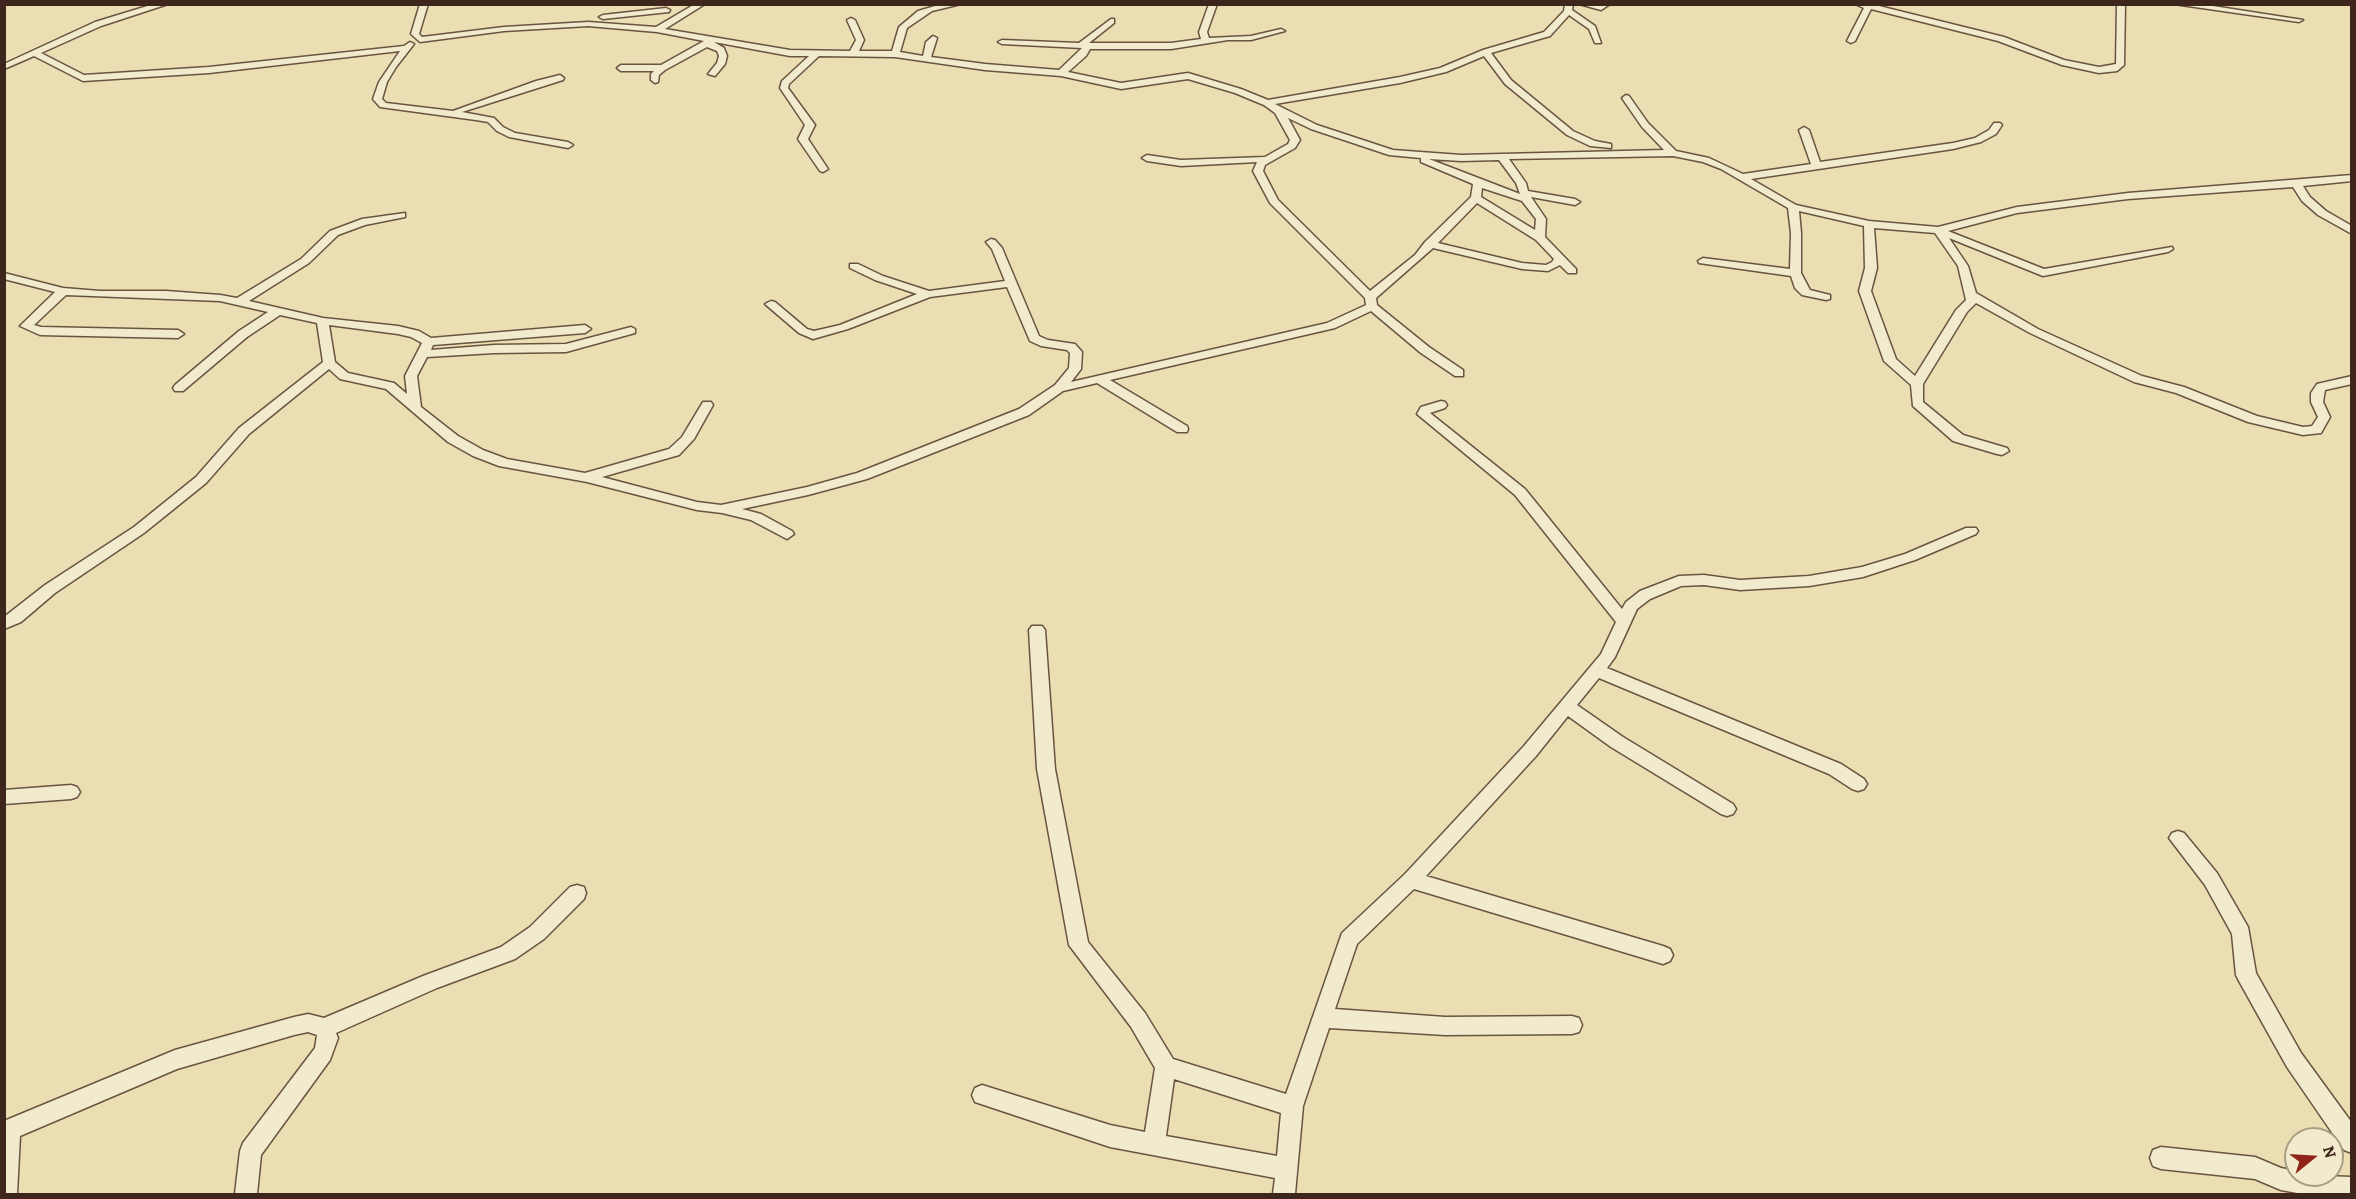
<!DOCTYPE html>
<html>
<head>
<meta charset="utf-8">
<style>
  body { margin:0 }
  #map { position:relative; width:2356px; height:1199px; overflow:hidden; background:#eadeb2; font-family:Alegreya,serif }
  canvas { display:block }
  .frame { position:absolute; inset:0; border:6px solid #3e261c; pointer-events:none }
  .north { position:absolute; left:2284px; top:1127px; width:60px; height:60px; box-sizing:border-box; background:#f1eacd; border:2px solid #a99c86; border-radius:50%; rotate:72deg; font-size:16px; font-weight:700; line-height:24px; text-align:center; color:#3e261c }
  .north::after { content:''; display:block; margin:auto; width:21px; height:27px; background:#8f2418; clip-path:polygon(50% 0,100% 100%,50% 72%,0 100%) }
</style>
</head>
<body>
<div id="map">
<canvas width="2356" height="1199"></canvas>
<div class="frame"></div>
<div class="north">N</div>
</div>
<script>
const g = document.querySelector('canvas').getContext('2d');
g.lineJoin = 'round';
function toPath(rows) {
  const path = new Path2D();
  for (const r of rows) {
    path.moveTo(r[0], r[1]);
    for (let i = 2; i < r.length; i += 2) path.lineTo(r[i], r[i + 1]);
  }
  return path;
}
function trace(path, color, width, dash) {
  g.strokeStyle = color;
  g.lineWidth = width;
  g.lineCap = dash ? 'butt' : 'round';
  g.setLineDash(dash || []);
  g.stroke(path);
}
function fill(path, color) {
  g.fillStyle = color;
  g.fill(path, 'evenodd');
}
const street = toPath([
  [154,4,168,4,101,26,41,53,84,75,209,67,404,46,410,42,414,44,396,67,387,82,382,99,386,103,453,111,536,81,560,75,564,78,563,80,462,112,494,118,503,127,515,133,568,142,573,145,568,148,509,137,497,131,488,122,476,120,380,107,373,99,379,82,400,51,209,73,83,81,34,56,4,69,4,64,95,22,154,4],
  [420,4,428,4,419,34,422,37,504,27,588,22,656,27,695,4,705,4,665,29,790,50,850,51,856,40,847,20,851,18,855,20,864,40,859,51,892,51,899,27,918,11,942,4,961,4,932,11,907,28,900,52,923,56,926,42,933,36,937,38,931,57,985,64,1059,70,1082,48,1002,44,998,42,1002,40,1079,43,1111,19,1114,19,1114,23,1089,43,1171,43,1201,39,1199,32,1209,4,1217,4,1207,32,1209,38,1251,36,1281,29,1285,31,1251,40,1228,40,1171,49,1090,49,1086,56,1068,72,1121,83,1188,73,1241,89,1268,100,1400,77,1440,68,1483,50,1544,32,1564,11,1565,4,1573,4,1572,10,1595,26,1601,43,1595,43,1589,29,1569,15,1550,36,1491,53,1511,80,1573,131,1595,141,1611,144,1611,148,1590,146,1567,135,1505,84,1484,56,1446,72,1400,83,1275,104,1317,125,1393,150,1461,155,1664,150,1642,127,1622,98,1626,95,1629,96,1648,123,1676,151,1709,158,1743,174,1811,164,1799,130,1804,127,1809,130,1820,162,1953,143,1975,138,1989,130,1994,123,2000,123,2002,125,1996,134,1981,142,1953,149,1751,179,1796,205,1869,221,1938,227,2017,207,2128,193,2352,175,2352,181,2303,186,2310,197,2326,211,2352,226,2352,234,2318,215,2302,201,2293,187,2128,199,2017,213,1948,231,2044,269,2172,247,2173,249,2168,252,2043,276,1949,238,1968,266,1976,293,2038,329,2142,376,2184,387,2257,416,2303,427,2312,426,2318,417,2311,402,2311,393,2317,384,2352,376,2352,384,2325,390,2323,402,2330,417,2321,433,2303,435,2248,422,2176,393,2134,382,2030,333,1976,303,1967,312,1923,384,1923,402,1963,435,2007,448,2009,451,2002,455,1997,454,1953,441,1913,406,1911,385,1884,361,1859,291,1865,268,1864,226,1799,211,1801,233,1801,273,1810,290,1830,295,1830,299,1826,300,1802,295,1795,288,1791,276,1699,263,1698,261,1703,258,1790,269,1791,233,1788,208,1721,169,1703,162,1673,156,1509,159,1526,183,1528,191,1575,199,1580,202,1575,205,1531,197,1546,219,1545,237,1576,269,1576,273,1568,273,1560,265,1548,271,1522,269,1433,248,1376,298,1377,305,1429,347,1463,370,1463,376,1455,376,1421,353,1371,311,1335,328,1110,380,1187,426,1188,429,1187,432,1177,432,1097,383,1063,391,1029,415,867,479,808,495,742,509,761,514,792,531,794,534,787,539,751,520,722,513,697,510,587,482,499,466,473,456,448,442,386,389,340,379,329,369,249,434,206,483,144,533,55,593,21,622,4,629,4,617,45,585,134,527,196,477,239,428,323,362,317,323,280,315,247,337,183,391,175,391,173,388,175,385,239,331,268,312,220,301,66,295,34,325,41,327,178,330,184,334,178,338,40,335,20,326,55,292,4,279,4,273,63,288,100,291,166,291,220,295,237,298,301,259,330,231,362,219,405,213,405,217,365,225,338,235,309,263,249,301,323,318,398,326,419,331,431,338,585,325,591,329,585,333,433,345,431,350,494,345,566,344,631,327,635,329,635,333,566,352,494,353,427,357,417,376,421,407,458,436,483,450,507,459,585,473,669,449,682,437,703,402,711,402,713,405,694,439,679,455,602,477,697,502,721,505,807,487,857,473,1019,409,1055,385,1069,368,1070,353,1067,350,1041,346,1030,341,1007,287,930,297,848,329,813,339,799,333,765,304,771,301,775,302,807,329,814,331,840,325,917,294,875,280,850,268,850,264,858,264,883,276,929,291,1005,281,992,249,986,242,991,239,995,240,1002,248,1039,336,1048,340,1075,344,1082,352,1081,369,1071,382,1327,323,1366,305,1365,298,1270,203,1253,171,1257,162,1181,166,1147,161,1142,158,1147,155,1181,160,1265,157,1288,144,1290,140,1275,113,1264,105,1235,93,1188,79,1121,89,1061,76,985,70,895,57,819,56,789,84,788,88,815,125,808,139,828,169,823,172,820,171,798,139,805,125,780,88,782,81,809,56,790,56,714,42,724,48,727,56,725,64,715,76,708,74,717,63,719,56,717,51,707,47,665,70,659,75,658,82,655,83,651,80,651,74,654,71,621,71,617,68,621,65,661,65,704,41,657,32,588,26,504,31,420,42,411,34,420,4],
  [1288,118,1311,129,1389,155,1421,158,1421,162,1473,184,1471,197,1425,242,1415,255,1370,291,1278,200,1263,171,1265,165,1295,148,1300,140,1288,118],
  [1429,159,1461,161,1499,160,1516,183,1520,194,1429,159],
  [1482,188,1522,201,1536,219,1535,230,1481,197,1482,188],
  [1477,203,1536,240,1554,259,1552,262,1546,265,1522,263,1438,243,1477,203],
  [1874,228,1935,233,1958,266,1966,300,1956,310,1915,376,1896,359,1871,291,1877,268,1874,228],
  [329,325,398,334,411,337,422,343,405,376,407,394,394,383,348,373,335,362,329,325],
  [1579,4,1600,5,1610,4,1601,10,1579,4],
  [1855,4,1871,4,2004,37,2064,60,2099,67,2116,64,2117,4,2125,4,2124,65,2117,71,2099,73,2062,65,1998,41,1871,9,1855,41,1851,43,1847,41,1864,8,1855,4],
  [2174,4,2200,4,2303,20,2299,22,2174,4],
  [666,8,670,10,669,12,603,19,599,17,603,15,666,8],
  [1441,401,1445,402,1447,405,1445,408,1430,413,1525,489,1622,609,1626,602,1640,591,1679,576,1704,575,1740,580,1809,576,1862,567,1905,554,1966,528,1976,528,1978,531,1976,534,1915,560,1863,577,1809,586,1740,590,1704,585,1681,586,1650,599,1637,609,1615,657,1607,668,1841,764,1864,779,1867,784,1864,789,1858,791,1852,789,1829,774,1599,678,1577,705,1623,737,1733,804,1736,809,1733,814,1727,816,1721,814,1611,747,1568,716,1536,756,1426,876,1663,946,1670,949,1673,955,1670,961,1663,964,1414,889,1357,944,1335,1009,1445,1017,1572,1016,1579,1018,1582,1025,1579,1032,1572,1034,1445,1035,1329,1028,1303,1106,1295,1194,1273,1194,1275,1178,1110,1147,975,1102,972,1095,975,1088,982,1085,1110,1125,1145,1132,1155,1068,1131,1027,1069,945,1037,769,1029,630,1032,626,1042,626,1045,630,1055,769,1088,942,1145,1013,1173,1059,1286,1094,1342,933,1405,874,1524,746,1601,654,1616,622,1515,495,1417,414,1421,407,1441,401],
  [1174,1079,1281,1113,1277,1156,1166,1136,1174,1079],
  [71,785,77,787,80,792,77,797,71,799,4,804,4,790,71,785],
  [2178,831,2184,833,2217,873,2248,927,2256,973,2301,1053,2352,1123,2352,1153,2344,1150,2287,1067,2239,981,2236,975,2232,934,2205,885,2169,838,2172,833,2178,831],
  [577,885,584,887,586,893,584,899,544,939,515,959,437,988,336,1033,338,1038,330,1060,261,1155,257,1194,235,1194,240,1151,243,1143,315,1048,317,1035,308,1032,294,1035,177,1069,20,1136,17,1194,4,1194,4,1121,175,1050,294,1017,308,1014,324,1018,423,976,501,947,530,927,570,887,577,885],
  [2161,1147,2255,1157,2281,1168,2296,1171,2296,1175,2352,1177,2352,1194,2303,1194,2281,1190,2255,1179,2161,1169,2153,1166,2150,1158,2153,1150,2161,1147]
]);
trace(street, '#695442', 3);
fill(street, '#f1eacd');
</script>
</body>
</html>
